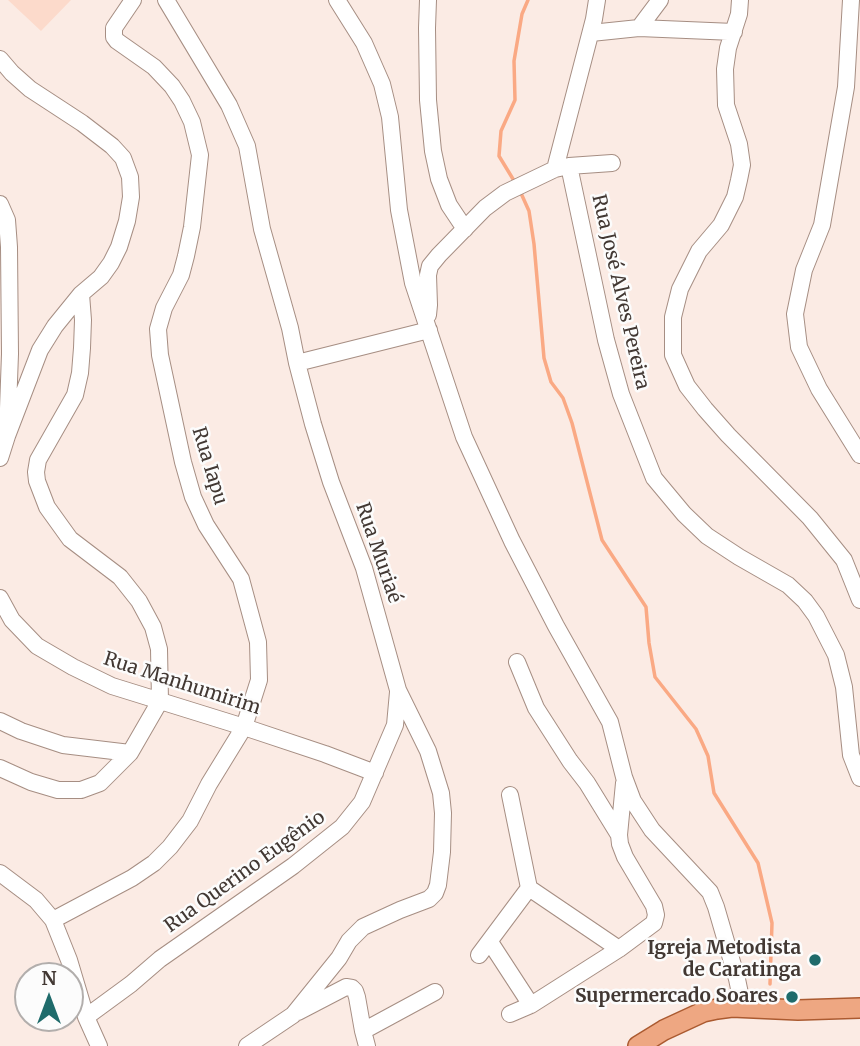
<!DOCTYPE html>
<html>
<head>
<meta charset="utf-8">
<style>
  body { margin:0 }
  #map { position:relative; width:860px; height:1046px; overflow:hidden; background:#fbebe4; font-family:Merriweather,serif }
  canvas { display:block }
  .north { position:absolute; left:14px; top:962px; width:70px; height:70px; box-sizing:border-box; background:#fcfcfc; border:2px solid #b2aeac; border-radius:50%; rotate:0deg; font-size:19px; font-weight:700; line-height:28px; text-align:center; color:#423833 }
  .north::after { content:''; display:block; margin:auto; width:24px; height:32px; background:#1f6b6b; clip-path:polygon(50% 0,100% 100%,50% 72%,0 100%) }
</style>
</head>
<body>
<div id="map">
<canvas width="860" height="1046"></canvas>
<div class="north">N</div>
</div>
<script>
const g = document.querySelector('canvas').getContext('2d');
g.lineJoin = 'round';
function fill(path, color) {
  g.fillStyle = color;
  g.fill(path, 'evenodd');
}
function toPath(rows) {
  const path = new Path2D();
  for (const r of rows) {
    path.moveTo(r[0], r[1]);
    for (let i = 2; i < r.length; i += 2) path.lineTo(r[i], r[i + 1]);
  }
  return path;
}
function trace(path, color, width, dash) {
  g.strokeStyle = color;
  g.lineWidth = width;
  g.lineCap = dash ? 'butt' : 'round';
  g.setLineDash(dash || []);
  g.stroke(path);
}
function write(font, color, halo, rows, align = 'center') {
  g.font = font + ' Merriweather,serif';
  g.lineWidth = 5;
  g.setLineDash([]);
  g.textBaseline = 'middle';
  g.strokeStyle = halo;
  g.fillStyle = color;
  for (const [text, x, y, turn = 0] of rows) {
    g.save();
    g.translate(x, y);
    g.rotate((+turn || 0) * Math.PI / 180);
    g.textAlign = isNaN(turn) ? turn : align;
    if (halo) g.strokeText(text, 0, 0);
    g.fillText(text, 0, 0);
    g.restore();
  }
}
fill(toPath([
  [8,0,71,0,41,31]
]), '#fcdacb');
trace(toPath([
  [516,184,499,156,501,131,515,100,514,61,522,14,528,0],
  [520,191,529,211,534,244,544,358,551,382,563,398,572,423,602,540,646,607,649,643,655,677,696,729,708,756,714,793,758,863,772,923,770,984]
]), '#faa984', 3.5);
const minor = toPath([
  [166,0,229,105,247,146,262,229,290,328,297,363,313,424,331,482,364,568,398,690,428,751,441,793,443,813,442,852,438,885,435,893,429,899,400,910,363,927,349,941,339,958,293,1015,247,1046],
  [337,0,364,43,382,84,390,117,399,210,413,283,464,437,512,541,556,626,610,722,624,777,633,801,652,830,710,892,716,907,737,979,743,1008],
  [428,0,427,28,428,100,433,151,439,179,449,205,465,229],
  [740,0,739,14,728,48,725,69,726,105,739,144,742,165,739,180,735,197,721,225,699,251,680,289,673,317,673,355,687,386,705,409,728,435,810,518,844,560,860,600],
  [851,0,846,87,822,225,804,270,795,314,799,347,819,389,860,455],
  [639,28,660,0],
  [591,33,639,28,734,32],
  [0,59,12,73,30,89,82,123,112,146,123,158,130,177,131,197,127,221,119,247,111,263,101,277,81,294,55,326,40,350,7,436],
  [569,166,612,163],
  [555,169,594,19,597,0],
  [0,204,7,220,9,247,10,354,7,436,0,458],
  [428,315,429,305,428,275,430,266,439,255,485,208,505,193,555,169,569,166,606,340,621,394,654,478,684,514,707,536,739,557,788,585,805,601,816,616,836,655,844,687,851,755,860,778],
  [297,363,429,330],
  [0,598,12,620,37,646,73,667,112,686,244,727,325,754,375,773],
  [517,662,536,708,570,761,587,783,619,835],
  [0,721,21,731,63,745,130,753],
  [0,768,31,782,58,790,81,790,100,783,130,753,160,701,159,649,153,627,139,601,120,577,70,539,47,507,37,481,36,472,38,460,75,395,80,373,82,348,83,320,81,294],
  [510,795,529,888,619,949],
  [0,873,36,900,53,920,69,960,86,1017,99,1046],
  [53,920,132,878,154,863,170,847,190,821,209,784,244,727,259,680,258,642,241,579,206,525,193,497,183,462,160,355,158,329,164,308,181,275,186,256,192,227,200,155,192,122,182,101,172,86,154,67,117,41,114,37,114,28,133,0],
  [490,942,531,1005],
  [479,955,529,888],
  [298,1012,346,987,352,988,355,991,357,997,363,1031,367,1046],
  [510,1014,531,1005,619,949,654,923,656,915,654,906,625,857,620,844,619,835,624,783],
  [86,1017,131,984,160,959,293,866,342,827,362,802,395,725,398,692],
  [363,1031,435,992]
]);
const major = toPath([
  [638,1046,664,1030,703,1012,717,1009,732,1007,798,1010,860,1008]
]);
trace(minor, '#a68e83', 18);
trace(major, '#ab5a30', 22);
trace(minor, '#fff', 16);
trace(major, '#eea782', 19);
for (const [x, y, r, color] of [
  [815,960,7,"#1f6b6b"],
  [792,997,7,"#1f6b6b"]
]) {
  const dot = new Path2D();
  dot.arc(x, y, r, 0, 2 * Math.PI);
  g.fillStyle = color;
  g.fill(dot);
  trace(dot, '#fcfcfc', 2.5);
}
write('19px', '#423833', '#fcfcfc', [
  ["Rua José Alves Pereira",620,292,77],
  ["Rua Iapu",209,466,73],
  ["Rua Muriaé",378,553,71],
  ["Rua Manhumirim",182,684,18],
  ["Rua Querino Eugênio",245,872,-36]
]);
write('bold 19px', '#423833', '#fcfcfc', [
  ["Igreja Metodista",801,949],
  ["de Caratinga",801,971],
  ["Supermercado Soares",778,997]
], 'right');
</script>
</body>
</html>
